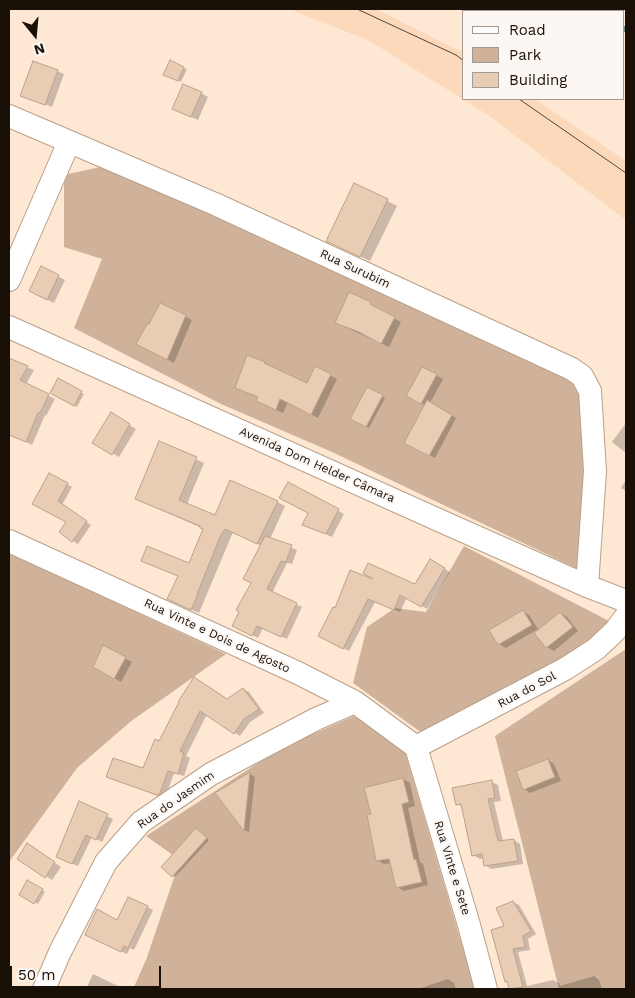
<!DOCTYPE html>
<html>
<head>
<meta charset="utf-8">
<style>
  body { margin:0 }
  #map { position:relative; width:635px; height:998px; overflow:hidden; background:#fee7d3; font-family:"Work Sans",sans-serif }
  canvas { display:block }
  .frame { position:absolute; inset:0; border:10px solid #191008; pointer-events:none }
  .legend { position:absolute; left:462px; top:10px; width:162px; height:90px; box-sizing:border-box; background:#fdf7f3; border:1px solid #a29b95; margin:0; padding:6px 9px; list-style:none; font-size:15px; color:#191008 }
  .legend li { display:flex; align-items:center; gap:10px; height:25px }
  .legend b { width:25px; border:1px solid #a29b95 }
  .north { position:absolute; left:10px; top:10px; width:50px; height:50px; -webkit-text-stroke:4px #fdf7f3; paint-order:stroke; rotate:163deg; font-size:14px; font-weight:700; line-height:20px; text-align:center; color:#191008 }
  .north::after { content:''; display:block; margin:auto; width:18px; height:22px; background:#191008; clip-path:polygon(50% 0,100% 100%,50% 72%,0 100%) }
  .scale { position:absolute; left:10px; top:966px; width:151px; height:22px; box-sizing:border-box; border:2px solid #191008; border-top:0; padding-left:6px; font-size:15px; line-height:18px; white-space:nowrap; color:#191008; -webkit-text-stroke:4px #fdf7f3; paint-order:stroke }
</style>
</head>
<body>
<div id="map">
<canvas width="635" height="998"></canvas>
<div class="frame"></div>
<ul class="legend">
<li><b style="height:6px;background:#fff"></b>Road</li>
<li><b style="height:14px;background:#cfb299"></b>Park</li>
<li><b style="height:14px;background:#e8ccb4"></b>Building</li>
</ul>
<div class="north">N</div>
<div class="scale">50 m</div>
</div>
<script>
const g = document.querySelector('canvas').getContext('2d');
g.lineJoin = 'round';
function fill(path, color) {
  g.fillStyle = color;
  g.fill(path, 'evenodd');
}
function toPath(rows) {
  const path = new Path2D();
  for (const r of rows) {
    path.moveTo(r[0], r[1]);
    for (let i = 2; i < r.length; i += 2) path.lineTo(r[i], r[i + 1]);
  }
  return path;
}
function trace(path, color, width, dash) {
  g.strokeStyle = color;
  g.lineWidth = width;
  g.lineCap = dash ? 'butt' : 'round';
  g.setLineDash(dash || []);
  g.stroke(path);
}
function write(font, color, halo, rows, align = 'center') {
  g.font = font + ' "Work Sans",sans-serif';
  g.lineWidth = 4.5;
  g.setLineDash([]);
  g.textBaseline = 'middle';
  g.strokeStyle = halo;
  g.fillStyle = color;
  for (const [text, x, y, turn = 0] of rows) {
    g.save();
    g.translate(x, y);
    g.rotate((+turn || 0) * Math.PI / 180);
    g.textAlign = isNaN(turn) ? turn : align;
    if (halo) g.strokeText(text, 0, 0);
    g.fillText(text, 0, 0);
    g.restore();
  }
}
fill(toPath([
  [289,9,376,9,464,53,464,99,535,99,626,161,626,220,488,115,368,40]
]), '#fcd9bb');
fill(toPath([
  [118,163,578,385,592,426,582,571,332,452,221,404,74,328,102,259,64,247,64,175],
  [464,546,609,621,580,648,422,733,353,683,367,627,395,608,426,612],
  [9,553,226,654,130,722,77,768,9,862],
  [626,649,626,989,559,989,495,736],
  [354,716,405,752,475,989,133,989,146,960,180,860,146,836,281,748]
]), '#cfb299');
fill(toPath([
  [171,62,187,69,181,82,168,76],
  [57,71,64,74,52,107,22,95],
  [201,93,208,97,198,120,180,112],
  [355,184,397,206,370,261,336,245],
  [42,268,65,280,54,303,37,295],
  [349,294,370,304,377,307,376,309,401,322,389,347,336,323],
  [161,304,192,320,174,363,138,344,150,326],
  [248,356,264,363,307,384,315,368,337,379,318,418,288,402,283,413,265,405,259,398,236,388],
  [9,360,34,370,26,384,55,399,46,416,45,415,32,445,9,434,14,419,9,416],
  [422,368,443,379,430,403,456,418,435,458,406,442,425,405,408,396],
  [59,380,84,394,77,407,52,393],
  [368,388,385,398,369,428,352,418],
  [111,414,136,429,119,457,94,442],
  [626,423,626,453,612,442],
  [160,443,204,463,187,504,215,516,277,502,285,506,270,539,297,550,292,564,287,563,272,593,302,607,287,639,263,628,258,638,234,625,252,583,261,546,233,532,199,613,176,603,179,577,142,560,189,565,204,529,136,499],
  [50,475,72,487,62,505,91,525,78,544,73,541,68,522,34,503],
  [626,480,626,491,621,488],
  [289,484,344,514,332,537,309,527,309,513],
  [430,560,450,572,427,609,407,597,400,612,375,602,349,651,325,638,335,609,379,582,415,585],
  [523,611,529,615,538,629,506,648,499,644],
  [560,613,567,617,578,631,554,651,547,647],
  [103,647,132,662,121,682,94,667],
  [243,689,249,692,264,713,250,722,240,736,207,714,186,756,190,758,184,776,174,773,166,796,164,798,107,777,144,769,160,743,181,702,227,701],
  [548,760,554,764,561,781,530,793,524,789],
  [250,774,255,777,249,832,244,830,217,794],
  [403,779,410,783,415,806,408,808,420,862,423,864,428,885,404,891,397,887,391,863,384,864,377,860,373,815],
  [492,782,498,785,501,801,494,802,503,841,514,840,520,844,523,864,491,869,485,865,484,858,480,859,473,855,463,807,457,804],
  [80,803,113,819,102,842,92,837,78,866,63,860],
  [199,831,209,840,175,877,172,876],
  [34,849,61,867,52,880,46,876],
  [28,882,45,892,38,904,21,895],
  [129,898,153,910,134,950,130,948,127,954,92,938,118,921],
  [513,902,519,905,536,934,528,939,530,950,518,952,527,986,553,980,559,983,560,986,594,976,599,980,602,989,511,989,508,982,506,981,506,927],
  [93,974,120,987,124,989,86,989],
  [448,979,454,983,456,989,418,989]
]), '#0003');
trace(toPath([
  [586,9,589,11],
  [624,29,626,29]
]), '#6e8e87', 6);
const building = toPath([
  [170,60,184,67,178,81,163,75,170,60],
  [33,61,58,70,45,105,20,96,33,61],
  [183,84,202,92,191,117,172,109,183,84],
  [354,183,388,199,360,257,326,241,354,183],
  [41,266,59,275,47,300,29,291,41,266],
  [349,292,371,302,370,304,395,317,381,344,359,332,335,323,349,292],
  [160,303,186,315,167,360,136,344,147,324,149,324,160,303],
  [247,355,265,362,264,363,307,383,315,366,331,374,311,415,280,399,276,410,256,401,258,397,235,388,247,355],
  [9,358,28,366,20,380,49,394,40,413,38,413,26,442,9,435,9,358],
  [422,367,437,374,421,404,406,396,422,367],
  [58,378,82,391,74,406,50,393,58,378],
  [367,387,383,395,366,427,350,419,367,387],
  [427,400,452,415,429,456,404,443,427,400],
  [111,412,130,424,112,455,92,443,111,412],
  [159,441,197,457,179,500,215,515,230,480,278,501,257,544,225,529,220,537,197,594,198,594,191,610,167,599,178,576,141,561,147,546,189,563,203,529,200,528,200,526,135,499,159,441],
  [49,473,68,483,58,501,87,521,72,542,59,532,66,522,32,504,49,473],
  [288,482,339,509,326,534,302,525,308,513,279,498,288,482],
  [265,536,292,545,286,562,281,561,267,589,297,603,281,637,257,626,252,636,232,626,239,612,236,610,251,583,243,579,265,536],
  [430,559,445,568,421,607,400,595,394,610,368,599,343,649,318,636,333,607,335,608,350,570,373,579,363,573,368,563,415,584,430,559],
  [523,610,532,625,498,645,489,630,523,610],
  [560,612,573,627,546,648,534,633,560,612],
  [103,645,126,657,114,679,93,667,103,645],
  [194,677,227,699,243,688,259,709,244,719,234,734,200,711,180,751,184,753,178,774,168,771,160,793,157,795,106,777,113,758,143,768,155,739,159,741,179,702,178,702,194,677],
  [548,759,555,777,523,790,516,771,548,759],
  [250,772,244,831,215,793,250,772],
  [403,778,409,802,402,804,414,860,416,859,422,882,396,888,389,859,376,861,367,815,371,814,364,788,403,778],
  [492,780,495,798,488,799,498,841,514,839,518,861,484,866,482,854,472,856,461,804,456,805,452,788,492,780],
  [79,801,108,814,96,840,86,835,72,864,56,857,79,801],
  [196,828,207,838,172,877,161,867,196,828],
  [27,843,55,862,45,878,17,859,27,843],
  [27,880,43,889,34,904,19,895,27,880],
  [128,897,148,906,128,948,124,946,121,952,85,935,97,909,117,920,128,897],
  [513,901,531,931,523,936,525,947,513,949,523,987,509,989,507,981,505,982,491,930,504,926,496,908,513,901]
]);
fill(building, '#e8ccb4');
trace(building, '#bca18a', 1);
const minor = toPath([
  [9,116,215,204,572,369,582,376,590,391,595,471,587,586],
  [9,280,69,142],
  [9,327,443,522,587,586,626,601],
  [9,541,298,673,355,702,416,747],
  [416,747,469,925,486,989],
  [416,747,565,669,596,649,615,631,626,616],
  [44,989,60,952,106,862,141,822,211,774,316,719,355,702]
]);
trace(minor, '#baa089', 24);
trace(minor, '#fff', 22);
trace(toPath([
  [357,9,456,55,464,61],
  [519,99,626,173]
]), '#53463b', 1);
write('12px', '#191008', '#fdf7f3', [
  ["Rua Surubim",355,269,25],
  ["Avenida Dom Helder Câmara",317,465,24],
  ["Rua Vinte e Dois de Agosto",217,636,25],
  ["Rua do Sol",527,690,-28],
  ["Rua do Jasmim",176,800,-35],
  ["Rua Vinte e Sete",452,868,73]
]);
</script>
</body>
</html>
